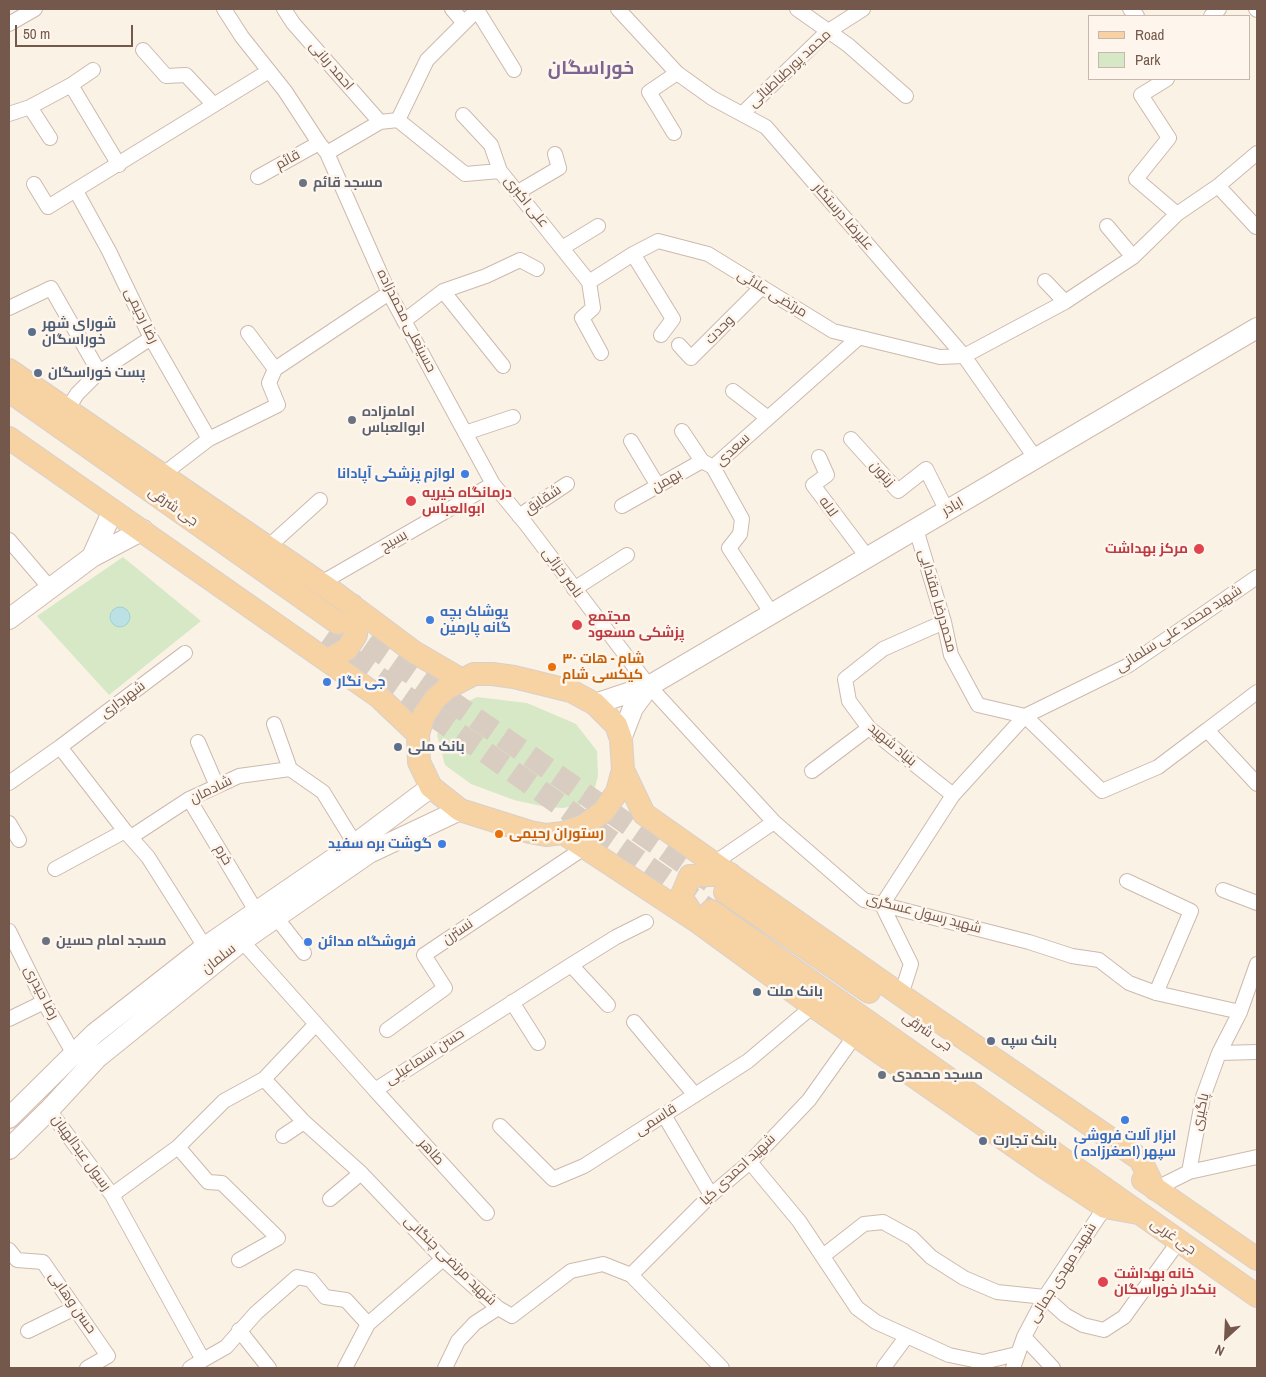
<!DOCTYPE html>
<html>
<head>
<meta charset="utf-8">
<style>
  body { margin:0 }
  #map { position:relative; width:1266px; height:1377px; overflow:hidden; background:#fbf2e6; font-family:"Archivo Narrow",sans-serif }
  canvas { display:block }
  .frame { position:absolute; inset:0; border:10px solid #74584c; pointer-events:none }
  .legend { position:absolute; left:1088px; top:15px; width:162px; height:65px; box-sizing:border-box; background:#fef6ec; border:1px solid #c7b7ac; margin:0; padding:6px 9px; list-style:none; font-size:15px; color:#74584c }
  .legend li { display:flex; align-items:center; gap:10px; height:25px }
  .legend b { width:25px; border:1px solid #c7b7ac }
  .north { position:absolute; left:1201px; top:1312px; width:50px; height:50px; -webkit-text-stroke:4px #fef6ec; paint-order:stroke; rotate:205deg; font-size:14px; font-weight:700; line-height:20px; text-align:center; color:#74584c }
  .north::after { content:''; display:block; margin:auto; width:18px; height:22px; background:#74584c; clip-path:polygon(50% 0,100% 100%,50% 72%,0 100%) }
  .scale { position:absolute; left:15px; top:25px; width:118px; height:22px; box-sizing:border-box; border:2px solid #74584c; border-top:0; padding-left:6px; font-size:15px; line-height:18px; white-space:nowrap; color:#74584c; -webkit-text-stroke:4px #fef6ec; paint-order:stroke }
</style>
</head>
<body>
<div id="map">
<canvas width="1266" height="1377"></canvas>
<div class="frame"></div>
<ul class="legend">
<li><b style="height:6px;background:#f7d2a2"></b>Road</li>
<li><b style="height:14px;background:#d6e8c5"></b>Park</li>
</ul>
<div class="north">N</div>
<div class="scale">50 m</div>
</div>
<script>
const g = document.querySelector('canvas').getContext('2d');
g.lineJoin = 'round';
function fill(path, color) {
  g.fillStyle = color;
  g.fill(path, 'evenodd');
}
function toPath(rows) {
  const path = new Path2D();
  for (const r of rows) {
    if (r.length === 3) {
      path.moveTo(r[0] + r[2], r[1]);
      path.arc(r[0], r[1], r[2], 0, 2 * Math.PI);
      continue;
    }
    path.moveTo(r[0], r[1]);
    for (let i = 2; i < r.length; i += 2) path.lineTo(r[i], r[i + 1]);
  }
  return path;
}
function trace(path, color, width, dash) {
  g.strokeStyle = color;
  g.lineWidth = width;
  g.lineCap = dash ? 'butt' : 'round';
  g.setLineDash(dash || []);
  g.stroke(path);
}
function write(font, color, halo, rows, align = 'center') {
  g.font = font + ' "Archivo Narrow",Cairo,sans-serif';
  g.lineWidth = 5;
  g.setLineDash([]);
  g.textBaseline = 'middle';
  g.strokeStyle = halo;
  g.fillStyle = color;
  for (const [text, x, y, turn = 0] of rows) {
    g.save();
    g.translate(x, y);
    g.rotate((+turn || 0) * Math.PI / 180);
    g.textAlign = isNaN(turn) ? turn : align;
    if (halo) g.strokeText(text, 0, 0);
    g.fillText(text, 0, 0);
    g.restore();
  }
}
fill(toPath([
  [123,557,201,621,109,695,37,616],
  [477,697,527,703,576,724,597,751,598,776,594,791,580,805,563,808,546,807,514,800,471,784,445,765,437,735,447,712]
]), '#d6e8c5');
const water = toPath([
  [120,617,10]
]);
fill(water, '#bbe1e4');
trace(water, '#a2d1d6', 1);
trace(toPath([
  [340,624,711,882],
  [324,639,711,911]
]), '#d9ccc0', 22, [22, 11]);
const street = toPath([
  [224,9,242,37,285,91,319,143,327,153,389,293,493,484,526,524,649,686,774,822,864,900,1029,942,1072,956,1099,960,1129,983,1156,993,1240,1012],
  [284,9,293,23,380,122],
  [452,9,464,23],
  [618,9,677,73,712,98,766,127,964,356,1036,459],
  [797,9,848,45,906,96],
  [1130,9,1137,16],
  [1256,9,1257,10],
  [477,10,514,70],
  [1211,16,1219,9],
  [9,24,35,9],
  [143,50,166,76,186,75,214,105],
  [1167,79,1141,95,1169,138,1136,179,1177,214],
  [71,85,93,70],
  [30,107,50,138],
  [743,113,827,32,863,9],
  [9,114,30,107,71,85,119,165],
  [463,115,491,145,500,171],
  [398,120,465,174,500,171,589,282],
  [674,133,649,92,677,73],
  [327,153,380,122,398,120,427,60,478,9],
  [258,177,319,143],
  [34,184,48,207,269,71],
  [1218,186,1256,227],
  [76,191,109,251,151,338,209,439],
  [518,192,559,168,555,154],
  [1107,226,1133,257],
  [562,248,598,226],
  [633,254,673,319,661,335],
  [1045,281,1065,302],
  [589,282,633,254,658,241,708,254,833,331,940,357,964,356,1065,302,1133,257,1177,214,1218,186,1257,153],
  [589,282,593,308,582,318,601,353],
  [443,291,503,366],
  [9,308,51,288,99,372],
  [404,321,443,291,486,276,520,260,537,269],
  [679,345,691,358,762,287],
  [275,369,389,293],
  [733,391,768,418],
  [67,410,77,394,99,372,151,338],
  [682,431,702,461],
  [465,433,513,417],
  [851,439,898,491,926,469,947,511],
  [631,441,658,486],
  [819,457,827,475,813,485,868,558],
  [162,475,209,439,278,405,269,383,275,369,248,333],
  [622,506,702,461,713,467],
  [519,516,567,484],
  [916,529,944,622,951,655,978,705,1025,716,1102,791,1158,767,1207,730,1257,784],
  [9,540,50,588],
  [268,547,320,500],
  [321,583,493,484],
  [574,589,627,555],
  [772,614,729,548,740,534,742,519,713,467,857,339],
  [944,622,883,649,845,679,849,701,869,728,953,795],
  [274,724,290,769],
  [1207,730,1257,692],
  [198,742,217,786],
  [60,747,185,653],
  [812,771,869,728],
  [9,783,60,747,125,831,148,857,205,947],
  [189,799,256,911],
  [9,823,19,840],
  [131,837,189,799,239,776,290,769,323,792,355,844],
  [714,863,774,822],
  [55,869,125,831],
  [1127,881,1191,911,1156,993],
  [1223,890,1257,903],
  [275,916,304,953],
  [9,931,44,1002,74,1054],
  [242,941,375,1090,571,965,616,937,646,922],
  [571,965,608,1005],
  [901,995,911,964,882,905,953,795,1025,716,1129,665,1257,577],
  [512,1002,538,1043],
  [9,1019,44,1002],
  [634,1022,695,1095],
  [387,1030,445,988,424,955,584,848],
  [1219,1053,1257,1052],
  [264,1079,304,1122,361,1173,443,1259,498,1308,512,1316,571,1271,603,1264,631,1275,722,1368],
  [375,1090,487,1213],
  [49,1110,112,1195],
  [664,1115,711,1195],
  [500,1126,553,1179,584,1166,748,1061,813,1006],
  [283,1136,304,1122],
  [178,1147,208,1182,222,1183,278,1238,239,1260],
  [750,1162,799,1221,857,1308,876,1322,949,1355,983,1362,1017,1354],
  [1189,1172,1203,1097,1219,1053,1240,1012,1257,964],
  [1155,1189,1189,1172,1257,1157],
  [330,1199,361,1173],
  [9,1250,17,1260,43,1262,108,1356,87,1368],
  [823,1256,864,1224,883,1222,912,1238,931,1257,964,1278,997,1292,1045,1297,1065,1315,1083,1325,1104,1330,1124,1317,1179,1241],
  [631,1275,711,1195,750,1162,809,1100,856,1034],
  [239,1330,269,1368],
  [28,1331,75,1308],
  [1024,1337,1053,1368],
  [203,1360,226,1347,256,1313,297,1277,311,1280,325,1297,346,1300,368,1324],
  [884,1367,907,1336],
  [190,1368,203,1360,112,1195,178,1147,224,1101,264,1079,315,1025],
  [345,1368,368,1324,443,1259],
  [445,1368,458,1341,475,1323,498,1308],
  [1013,1368,1024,1337,1045,1297,1105,1207]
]);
const secondary = toPath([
  [92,557,113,510],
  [9,619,92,557,143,530],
  [595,704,649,686,1257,328],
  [621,739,633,708,649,686],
  [9,1118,94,1034,205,947,355,844,431,787],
  [9,1149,49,1110,97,1058,242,941,369,853,460,810]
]);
const primary = toPath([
  [9,370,339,596,414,652,462,680],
  [9,391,338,623],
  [9,438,379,697,418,734],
  [328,660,347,649,356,635,356,615,352,605],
  [474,674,492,674,514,677,571,691,595,704,616,725,621,739,623,770,617,792,604,811,585,825,563,833,546,835,530,832,460,810,431,787,419,762,418,734,424,715,435,699,447,688,474,674],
  [623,770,644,814,911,1002,1140,1159,1155,1189],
  [563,833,698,922,813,1006,1044,1167,1105,1207,1138,1213],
  [725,892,869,992],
  [711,911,1257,1296],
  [695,918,681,897,690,876,730,874],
  [1143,1180,1257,1259]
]);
trace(street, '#cdb9ad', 16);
trace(secondary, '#d1bbad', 22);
trace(primary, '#d8d0cd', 24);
trace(street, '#fff', 14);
trace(secondary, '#fff', 20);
trace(primary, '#f7d2a2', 22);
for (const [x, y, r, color] of [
  [303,183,5,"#6b7280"],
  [32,332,5,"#5c6f8a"],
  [38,373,5,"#5c6f8a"],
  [352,420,5,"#6b7280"],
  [465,474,5,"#3f7fe0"],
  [411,501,6,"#e0444e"],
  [1199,549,6,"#e0444e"],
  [430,620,5,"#3f7fe0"],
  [577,625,6,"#e0444e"],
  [552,667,5,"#e8710a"],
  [327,682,5,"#3f7fe0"],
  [398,747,5,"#5c6f8a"],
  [499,834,5,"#e8710a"],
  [442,844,5,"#3f7fe0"],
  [46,941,5,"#6b7280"],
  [308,942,5,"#3f7fe0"],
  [757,992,5,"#5c6f8a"],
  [991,1041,5,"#5c6f8a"],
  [882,1075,5,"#6b7280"],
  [1125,1120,5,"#3f7fe0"],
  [983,1141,5,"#5c6f8a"],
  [1103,1282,6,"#e0444e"]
]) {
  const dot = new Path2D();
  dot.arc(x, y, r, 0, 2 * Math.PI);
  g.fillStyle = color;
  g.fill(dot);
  trace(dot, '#fef6ec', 2);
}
write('14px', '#74584c', '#fef6ec', [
  ["احمد ربانی",331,66,49],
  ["محمد پورطباطبائی",790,69,-43],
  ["قائم",288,160,-29],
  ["علی اکبری",526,202,51],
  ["علیرضا درستگار",843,217,49],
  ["مرتضی علائی",772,294,31],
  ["رضا رحیمی",141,316,64],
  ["حسینعلی محمدزاده",406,321,63],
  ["وحدت",720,330,-45],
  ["سعدی",733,450,-43],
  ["زیتون",882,474,48],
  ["بهمن",667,481,-30],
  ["شقایق",543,500,-34],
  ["جی شرقی",173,507,35],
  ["لاله",828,507,54],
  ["اباذر",953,507,-30],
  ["بسیج",394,541,-30],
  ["ناصر خزائی",562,573,54],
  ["محمدرضا مقتدایی",937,601,74],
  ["شهید محمد علی سلمانی",1179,629,-33],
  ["شهرداری",123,700,-37],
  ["بنیاد شهید",892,745,40],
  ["شادمان",211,790,-26],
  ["خرم",223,855,59],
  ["شهید رسول عسگری",924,914,15],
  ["نسترن",458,932,-34],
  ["سلمان",219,959,-38],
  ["رضا حیدری",41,993,62],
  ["جی شرقی",927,1032,35],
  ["حسن اسماعیلی",425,1057,-33],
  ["پاگیری",1201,1112,-78],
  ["قاسمی",656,1120,-33],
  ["طاهر",431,1152,48],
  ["رسول عبدالهیان",81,1153,54],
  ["شهید احمدی کیا",738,1170,-43],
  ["جی غربی",1173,1237,35],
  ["شهید مرتضی چنگانی",450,1261,44],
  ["شهید مهدی جمالی",1063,1273,-58],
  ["حسن وهابی",72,1303,55]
]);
write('bold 14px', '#5b616d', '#fef6ec', [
  ["مسجد قائم",313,183],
  ["امامزاده",362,412],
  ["ابوالعباس",362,428],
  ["مسجد امام حسین",56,941],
  ["مسجد محمدی",892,1075]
], 'left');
write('bold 14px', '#4e5e75', '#fef6ec', [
  ["شورای شهر",42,324],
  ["خوراسگان",42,340],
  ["پست خوراسگان",48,373],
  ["بانک ملی",408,747],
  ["بانک ملت",767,992],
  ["بانک سپه",1001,1041],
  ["بانک تجارت",993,1141]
], 'left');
write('bold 14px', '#366cbe', '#fef6ec', [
  ["لوازم پزشکی آپادانا",455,474,"right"],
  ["پوشاک بچه",440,612],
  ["گانه پارمین",440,628],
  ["جی نگار",337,682],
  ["گوشت بره سفید",432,844,"right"],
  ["فروشگاه مدائن",318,942],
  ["ابزار آلات فروشی",1125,1136,"center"],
  ["سپهر (اصغرزاده )",1125,1152,"center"]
], 'left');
write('bold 14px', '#be3a42', '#fef6ec', [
  ["درمانگاه خیریه",422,493],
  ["ابوالعباس",422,509],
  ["مرکز بهداشت",1188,549,"right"],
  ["مجتمع",588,617],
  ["پزشکی مسعود",588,633],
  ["خانه بهداشت",1114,1274],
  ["بنکدار خوراسگان",1114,1290]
], 'left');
write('bold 14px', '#c56008', '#fef6ec', [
  ["۳۰ شام - هات",562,659],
  ["کیکسی شام",562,675],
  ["رستوران رحیمی",509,834]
], 'left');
write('bold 19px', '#7e6490', '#fef6ec', [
  ["خوراسگان",591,69]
]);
</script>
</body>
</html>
